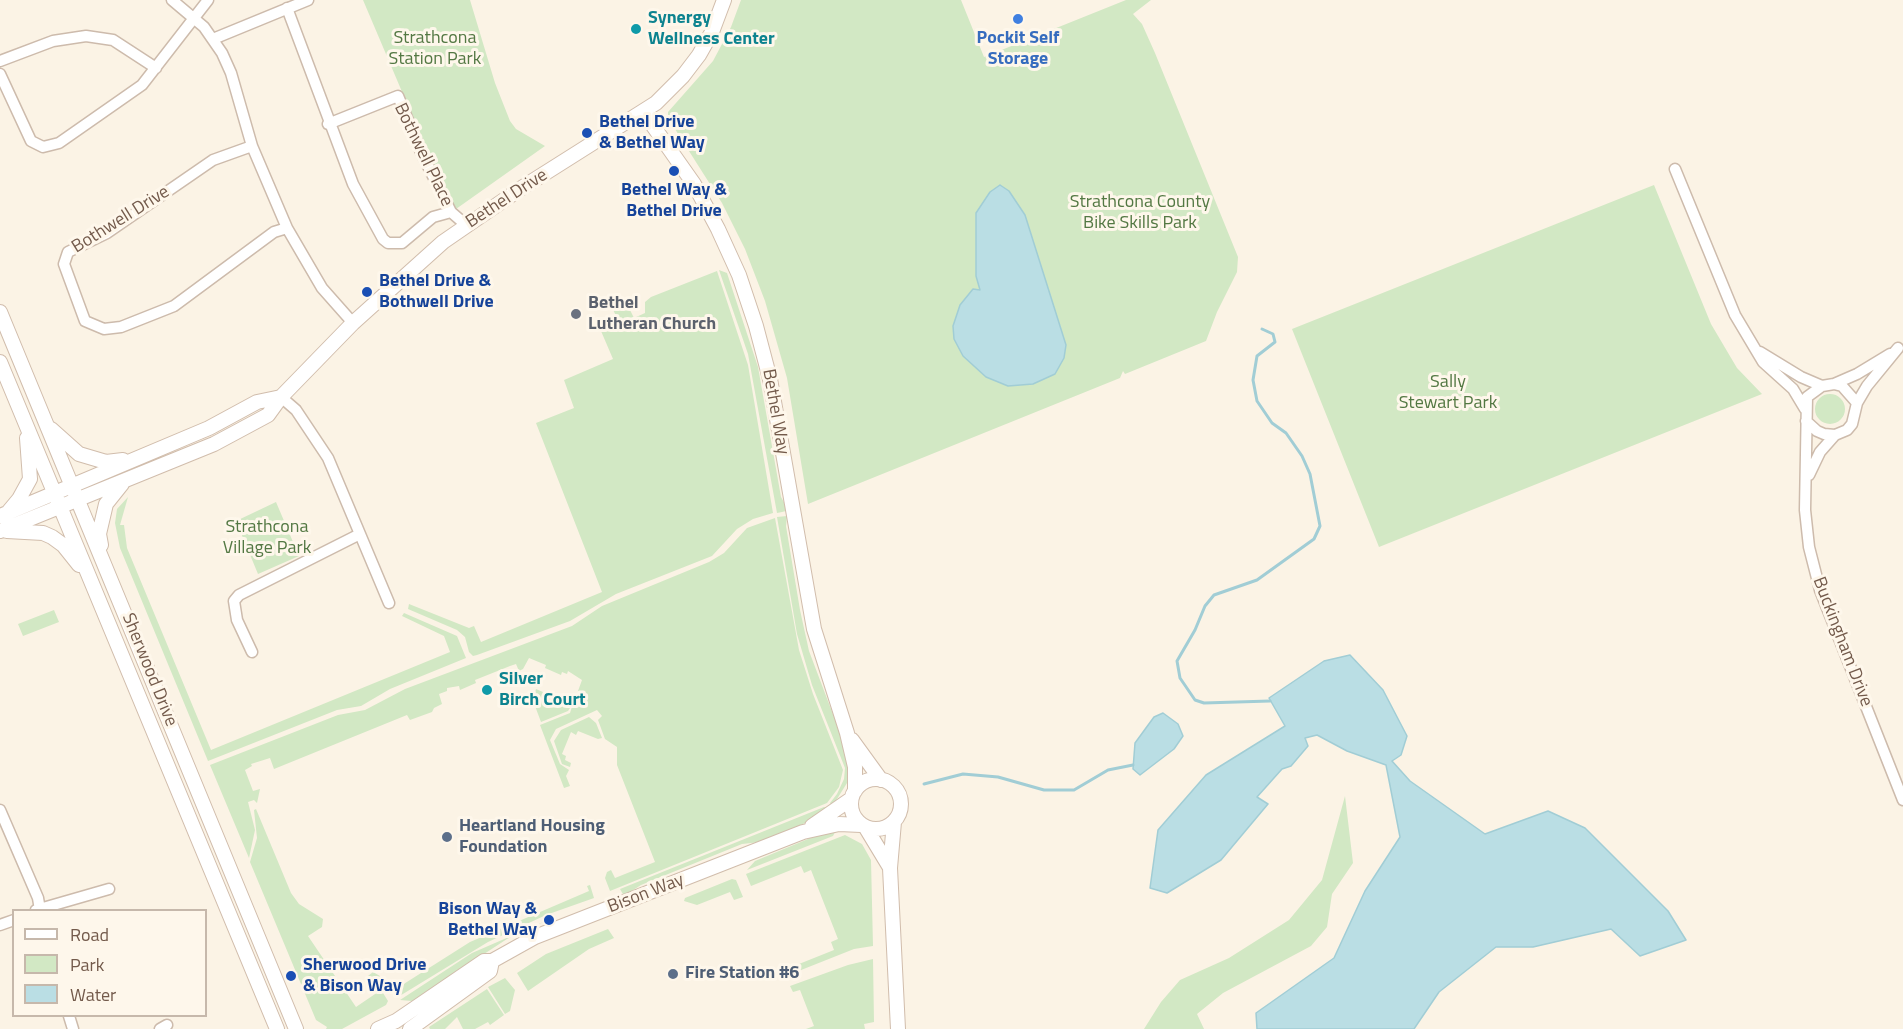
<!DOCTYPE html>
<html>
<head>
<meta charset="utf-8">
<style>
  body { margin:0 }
  #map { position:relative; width:1903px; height:1029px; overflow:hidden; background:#fbf3e5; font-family:"Titillium Web",sans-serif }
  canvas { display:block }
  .legend { position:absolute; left:12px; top:909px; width:195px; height:108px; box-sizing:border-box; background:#fef7eb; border:2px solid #c6b8ab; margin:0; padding:8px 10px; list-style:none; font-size:18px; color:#735a4b }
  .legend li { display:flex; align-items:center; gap:12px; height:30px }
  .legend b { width:30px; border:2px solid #c6b8ab }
</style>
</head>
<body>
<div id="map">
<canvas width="1903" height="1029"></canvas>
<ul class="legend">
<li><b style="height:8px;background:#fff"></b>Road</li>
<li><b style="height:16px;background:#d2e8c4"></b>Park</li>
<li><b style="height:16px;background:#badee4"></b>Water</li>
</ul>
</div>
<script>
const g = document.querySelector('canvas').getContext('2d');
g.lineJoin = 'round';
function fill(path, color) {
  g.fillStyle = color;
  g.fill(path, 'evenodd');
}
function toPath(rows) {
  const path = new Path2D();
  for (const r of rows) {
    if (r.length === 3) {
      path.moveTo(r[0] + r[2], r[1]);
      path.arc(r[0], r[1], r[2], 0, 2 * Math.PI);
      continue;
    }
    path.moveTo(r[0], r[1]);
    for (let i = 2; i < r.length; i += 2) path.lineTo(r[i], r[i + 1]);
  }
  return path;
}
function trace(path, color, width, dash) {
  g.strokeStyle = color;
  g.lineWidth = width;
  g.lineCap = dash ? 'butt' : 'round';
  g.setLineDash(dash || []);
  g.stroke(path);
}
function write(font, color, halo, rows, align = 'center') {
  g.font = font + ' "Titillium Web",sans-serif';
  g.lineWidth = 6;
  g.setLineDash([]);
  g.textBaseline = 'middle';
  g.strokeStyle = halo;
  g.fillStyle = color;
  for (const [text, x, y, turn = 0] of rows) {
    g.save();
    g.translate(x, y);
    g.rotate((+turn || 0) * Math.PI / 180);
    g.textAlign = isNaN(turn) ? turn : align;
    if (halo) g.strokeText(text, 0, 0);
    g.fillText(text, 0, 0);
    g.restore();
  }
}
fill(toPath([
  [363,0,470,0,495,83,510,121,516,129,545,146,456,209,451,207],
  [741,0,961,0,984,57,1126,0,1151,0,1133,14,1142,24,1155,53,1238,257,1237,272,1217,312,1206,341,1125,374,1123,371,1120,378,808,504,787,378,765,301,745,249,722,203,668,118,668,112,713,61,731,27],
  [1654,185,1711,324,1737,368,1762,394,1379,547,1292,329],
  [719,270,727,273,758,367,781,497,785,504,786,511,782,512,777,513,748,354],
  [717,271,748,365,773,513,753,519,737,529,712,556,616,594,570,621,477,655,473,656,469,652,465,637,457,630,408,609,409,604,469,628,474,626,481,642,602,592,536,423,574,408,564,380,613,359,601,331,619,323,612,307,626,302,634,318,645,313,645,302,651,297],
  [1830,409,15],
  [128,497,120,525,124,525,127,548,211,750,450,652,444,636,402,616,404,613,457,636,466,658,390,689,361,706,337,710,208,761,120,548,115,523,117,509],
  [276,502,299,556,258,574,236,521],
  [787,516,786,526,800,610,809,651,848,754,847,783,832,807,830,803,837,794,844,779,845,768,812,685,797,634,777,517],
  [775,518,799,650,813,694,843,770,839,787,827,803,610,891,605,878,607,872,611,870,615,878,655,862,617,765,617,747,605,739,598,720,602,716,597,710,556,729,550,740,560,764,569,770,566,776,570,786,564,788,540,725,570,713,575,697,582,699,584,695,578,691,582,680,568,671,567,674,562,672,561,675,545,668,546,665,529,658,523,669,519,671,516,664,510,666,475,680,476,683,460,690,459,686,447,688,447,691,439,694,442,704,434,708,432,712,410,720,407,715,274,769,270,758,251,764,252,766,245,770,253,791,260,789,257,803,254,800,248,802,255,830,249,858,210,765,338,715,365,710,405,689,572,626,602,606,709,562,724,553,747,528],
  [54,610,59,622,23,636,18,624],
  [536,689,552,696,550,699,554,704,570,708,568,711,541,722,529,690,535,693],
  [589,717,596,723,602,738,598,739,578,731,576,735,571,732,562,754,566,756,565,760,571,763,570,767,562,764,554,741,561,730],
  [1345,796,1353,863,1332,894,1327,927,1311,946,1223,993,1197,1014,1204,1029,1144,1029,1161,1002,1180,980,1229,958,1289,920,1322,880],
  [824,807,827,808,816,818,794,828,760,842,742,844,641,885,624,896,620,889],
  [256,809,291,893,299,904,323,919,322,927,308,936,356,1007,378,992,368,976,373,972,380,976,383,993,388,1001,386,1005,342,1029,326,1029,327,1027,316,1020,250,862,257,838,254,810],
  [836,830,833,836,747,870,755,861,808,839,814,834],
  [845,835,862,844,871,860,873,946,854,949,786,976,784,970,834,950,831,942,838,939,811,870,804,873,801,866,751,886,746,874],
  [732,879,736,880,743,897,734,900,730,892,697,905,684,901,685,898],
  [590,885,594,898,546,915,488,942,398,997,393,980,399,987,470,942,589,891,587,886],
  [548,920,507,939,412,1001,400,1000,472,953],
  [608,929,614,938,589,949,528,991,517,973,546,954],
  [873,959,874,1022,864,1024,865,1029,806,1029,814,1026,800,990,793,992,790,986,848,965],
  [505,978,515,990,510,1011,505,1014,488,987],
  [487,989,504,1015,490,1025,488,1022,475,1029,463,1029,457,1017,445,1029,430,1029,429,1027]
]), '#d2e8c4');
const water = toPath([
  [1000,185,1009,191,1025,215,1066,345,1064,358,1055,374,1033,384,1008,386,986,377,963,356,954,339,953,326,960,305,973,289,980,290,976,276,976,213,990,192,1000,185],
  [1350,655,1383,690,1407,736,1401,755,1392,761,1410,781,1485,834,1548,811,1585,828,1668,911,1686,940,1640,956,1611,929,1533,947,1496,947,1439,992,1414,1029,1257,1029,1256,1013,1334,958,1365,891,1400,837,1386,765,1347,751,1317,735,1305,738,1308,746,1291,766,1282,769,1257,797,1268,804,1221,860,1167,893,1150,888,1158,830,1206,775,1285,726,1269,698,1324,661,1350,655],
  [1163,713,1178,724,1183,736,1174,749,1140,775,1133,769,1135,743,1154,717,1163,713]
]);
fill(water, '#badee4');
trace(water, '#a1cdd5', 1.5);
trace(toPath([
  [1262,329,1273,334,1275,342,1257,356,1253,380,1257,401,1272,423,1286,433,1302,456,1310,474,1320,526,1314,539,1257,580,1214,595,1205,606,1195,630,1177,661,1180,678,1195,700,1204,703,1270,701],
  [924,784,963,774,998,777,1044,790,1074,790,1108,770,1133,765]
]), '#a1cdd5', 3);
const street = toPath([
  [172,0,204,27,222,53,231,73,252,146,287,228,322,288,353,323],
  [287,8,353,184,383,239,388,243,402,243,433,217,451,212,466,225],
  [213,39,308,0],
  [0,61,53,41,86,36,113,40,156,68],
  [0,74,31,141,43,147,59,143,142,85,208,0],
  [328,124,398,96,421,152,451,212],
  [252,146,213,160,107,233,68,252,64,264,85,321,104,329,121,327,174,306,274,232,287,228],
  [1675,169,1735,315,1763,362,1793,389,1805,409],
  [1760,352,1801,377,1822,386],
  [1834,384,1857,374,1890,354],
  [281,397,296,410,328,458,389,603],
  [1857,403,1842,386,1834,384,1822,386,1807,397,1805,510,1809,547,1820,590,1903,800],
  [1806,421,1817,431,1824,434,1835,435,1847,430,1852,424,1857,403,1867,386,1898,348],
  [1809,475,1820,452,1835,435],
  [252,652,237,620,234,601,239,595,360,534],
  [0,810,38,898,40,910],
  [36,910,109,889],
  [0,925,14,920],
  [69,1016,73,1029],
  [160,1029,167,1025]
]);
const secondary = toPath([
  [644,113,694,184,718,229,739,275,756,326,770,379,814,629,847,733,855,767,855,791],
  [0,312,296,1029],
  [0,362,277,1029],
  [51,429,79,454,106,462,123,460],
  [9,511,19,499,30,479,27,438],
  [0,516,209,428,257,402,281,397],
  [0,531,214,444,268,415,281,397,353,323,443,242,520,189,656,103,683,76,699,55,712,32,724,0],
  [7,531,43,533,52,537,63,545,79,565],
  [101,545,99,534,106,504,122,484],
  [852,740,881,780],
  [876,804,25],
  [894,822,890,868,898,1029],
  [812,826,851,799],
  [866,828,889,866],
  [378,1029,396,1021,484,961,492,961,535,937,803,832,839,824,861,825],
  [410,1029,490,971,492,961]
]);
trace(street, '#cdbbac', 13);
trace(secondary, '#d1bdac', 16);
trace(street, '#fff', 10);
trace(secondary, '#fff', 14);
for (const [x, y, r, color] of [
  [1018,19,6,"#3f7fe0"],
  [636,29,6,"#0f9aa8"],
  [587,133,6,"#1a4fb4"],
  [674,171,6,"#1a4fb4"],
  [367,292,6,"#1a4fb4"],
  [576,314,6,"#6b7280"],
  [487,690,6,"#0f9aa8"],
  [447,837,6,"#5c6f8a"],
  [549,920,6,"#1a4fb4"],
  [673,974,6,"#5c6f8a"],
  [291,976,6,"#1a4fb4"]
]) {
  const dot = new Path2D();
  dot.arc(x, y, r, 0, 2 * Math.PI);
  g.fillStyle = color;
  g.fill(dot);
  trace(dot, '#fef7eb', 2);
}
write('bold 18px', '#0d838f', '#fef7eb', [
  ["Synergy",648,19],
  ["Wellness Center",648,40],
  ["Silver",499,680],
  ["Birch Court",499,701]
], 'left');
write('18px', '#537843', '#fef7eb', [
  ["Strathcona",435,39],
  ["Station Park",435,60],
  ["Strathcona County",1140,203],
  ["Bike Skills Park",1140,224],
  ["Sally",1448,383],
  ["Stewart Park",1448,404],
  ["Strathcona",267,528],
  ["Village Park",267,549]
]);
write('bold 18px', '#366cbe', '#fef7eb', [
  ["Pockit Self",1018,39],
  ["Storage",1018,60]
]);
write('bold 18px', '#164399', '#fef7eb', [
  ["Bethel Drive",599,123],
  ["& Bethel Way",599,144],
  ["Bethel Way &",674,191,"center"],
  ["Bethel Drive",674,212,"center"],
  ["Bethel Drive &",379,282],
  ["Bothwell Drive",379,303],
  ["Bison Way &",537,910,"right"],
  ["Bethel Way",537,931,"right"],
  ["Sherwood Drive",303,966],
  ["& Bison Way",303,987]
], 'left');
write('18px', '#735a4b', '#fef7eb', [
  ["Bothwell Place",423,155,64],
  ["Bethel Drive",507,199,-33],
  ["Bothwell Drive",121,220,-32],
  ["Bethel Way",775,412,80],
  ["Buckingham Drive",1842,642,69],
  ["Sherwood Drive",149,670,68],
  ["Bison Way",646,894,-21]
]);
write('bold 18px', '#5b616d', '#fef7eb', [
  ["Bethel",588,304],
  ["Lutheran Church",588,325]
], 'left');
write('bold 18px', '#4e5e75', '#fef7eb', [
  ["Heartland Housing",459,827],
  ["Foundation",459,848],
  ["Fire Station #6",685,974]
], 'left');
</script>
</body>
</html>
